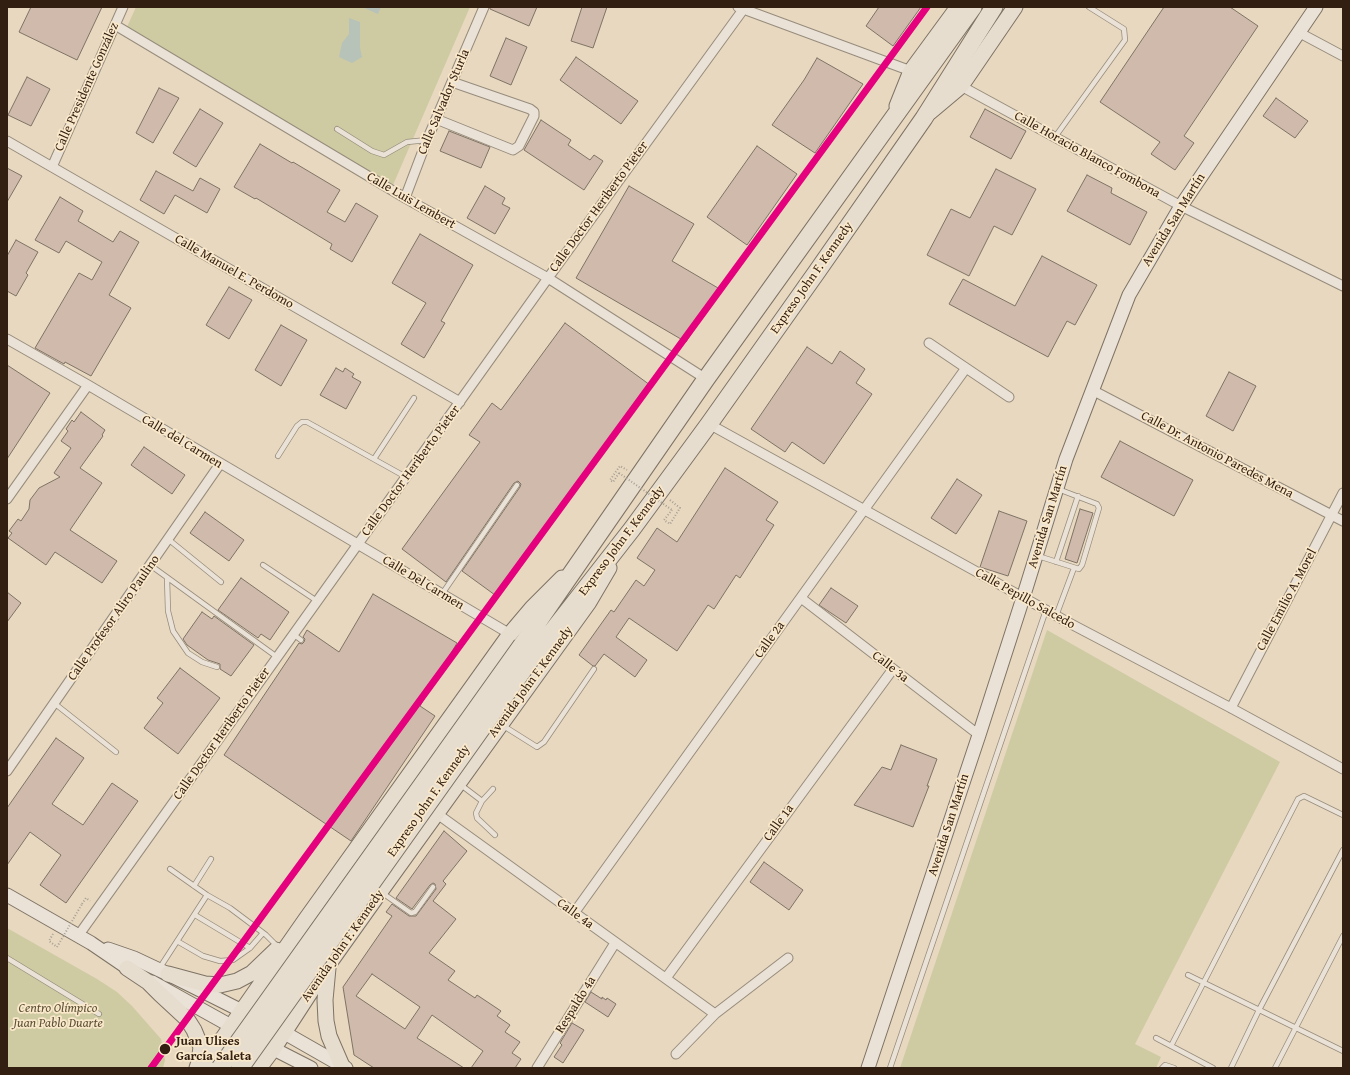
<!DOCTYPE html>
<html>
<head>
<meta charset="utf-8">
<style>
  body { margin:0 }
  #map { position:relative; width:1350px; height:1075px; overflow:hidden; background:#e7d8bf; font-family:"Gentium Book Plus",serif }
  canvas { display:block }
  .frame { position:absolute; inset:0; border:8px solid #331f11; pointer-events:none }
</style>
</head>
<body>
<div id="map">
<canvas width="1350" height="1075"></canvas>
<div class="frame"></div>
</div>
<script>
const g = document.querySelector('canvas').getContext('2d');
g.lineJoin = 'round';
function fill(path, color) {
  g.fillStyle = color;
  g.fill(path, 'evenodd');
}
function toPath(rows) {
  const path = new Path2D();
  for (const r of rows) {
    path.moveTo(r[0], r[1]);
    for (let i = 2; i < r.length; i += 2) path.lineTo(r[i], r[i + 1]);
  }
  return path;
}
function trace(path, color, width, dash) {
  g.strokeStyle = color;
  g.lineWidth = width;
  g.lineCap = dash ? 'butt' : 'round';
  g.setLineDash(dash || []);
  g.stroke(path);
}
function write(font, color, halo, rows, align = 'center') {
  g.font = font + ' "Gentium Book Plus",serif';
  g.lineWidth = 3.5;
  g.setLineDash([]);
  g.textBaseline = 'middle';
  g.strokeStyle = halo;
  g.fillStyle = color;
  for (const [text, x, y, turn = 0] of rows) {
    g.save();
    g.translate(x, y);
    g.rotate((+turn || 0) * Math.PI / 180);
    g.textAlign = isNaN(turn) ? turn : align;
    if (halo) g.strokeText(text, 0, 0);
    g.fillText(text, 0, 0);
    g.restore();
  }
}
fill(toPath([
  [136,7,470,7,393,185,127,27],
  [1047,630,1280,762,1135,1044,1161,1057,1156,1068,900,1068],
  [7,928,97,979,117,992,132,1006,161,1039,165,1060,163,1068,7,1068]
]), '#cecba3');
fill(toPath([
  [362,7,381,7,378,14],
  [349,18,360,22,360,48,362,57,352,63,339,57,342,43,349,34]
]), '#b7c2b9');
const building = toPath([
  [31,7,102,7,77,60,19,32,31,7],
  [490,7,537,7,529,26,490,9,490,7],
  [582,7,607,7,593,48,571,41,582,7],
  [879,7,921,7,893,46,866,26,879,7],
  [1164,7,1230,7,1258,26,1184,136,1194,143,1175,170,1151,154,1160,142,1100,102,1164,7],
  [506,38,527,47,511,85,490,76,506,38],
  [576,57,638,101,621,124,560,80,576,57],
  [817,58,863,84,815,153,772,125,804,80,817,58],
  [27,77,50,89,31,126,8,115,27,77],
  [159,88,179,98,153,143,136,133,159,88],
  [1276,98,1308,121,1295,138,1263,116,1276,98],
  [200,109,223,123,196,167,173,153,200,109],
  [985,109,1026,131,1011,159,970,137,985,109],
  [541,120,571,140,568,145,590,160,594,155,603,161,584,190,524,150,541,120],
  [449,131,490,147,481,168,440,151,449,131],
  [260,144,292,163,293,162,340,190,327,212,345,222,356,203,378,216,352,262,330,249,332,244,256,198,255,199,234,187,260,144],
  [757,146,797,174,747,245,707,217,757,146],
  [7,168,22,176,7,202,7,168],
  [996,169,1036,189,1012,235,994,226,969,276,927,255,951,209,970,218,996,169],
  [156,171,193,191,200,178,220,189,207,213,175,195,164,214,140,200,156,171],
  [1087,175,1112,188,1111,193,1147,212,1130,245,1067,211,1087,175],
  [485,186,505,198,502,204,510,208,495,234,467,218,485,186],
  [629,186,694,224,672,261,718,288,686,342,576,278,629,186],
  [60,197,83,211,78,221,113,242,120,231,139,242,109,295,131,308,91,376,65,362,64,364,35,348,79,273,92,280,102,262,66,241,59,253,35,240,60,197],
  [420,234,473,265,441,321,445,323,424,358,401,344,426,303,392,283,420,234],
  [16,240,38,252,26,273,28,275,16,296,7,291,7,256,16,240],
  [1042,256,1097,285,1075,325,1067,321,1048,357,949,304,963,279,1015,306,1042,256],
  [229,287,252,300,229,339,206,325,229,287],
  [565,323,650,385,495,595,462,571,520,487,521,484,518,481,514,483,446,582,402,549,480,442,469,435,492,403,501,410,565,323],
  [281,325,307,340,281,386,255,370,281,325],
  [807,347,832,364,840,351,865,369,856,383,872,394,824,464,792,442,785,452,751,429,807,347],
  [7,365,50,393,7,459,7,365],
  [336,368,343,372,345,368,354,374,352,377,361,382,346,409,320,395,336,368],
  [1229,372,1256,386,1233,431,1206,416,1229,372],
  [81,412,105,430,102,435,103,436,80,468,102,483,70,530,117,561,102,583,55,552,46,565,8,538,12,533,9,531,18,519,21,521,29,509,30,500,39,488,60,477,54,473,71,448,61,441,68,431,66,429,72,420,74,422,81,412],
  [1120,441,1193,480,1174,516,1101,477,1120,441],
  [144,447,185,475,172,494,131,465,144,447],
  [725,468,778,502,766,520,774,525,740,578,736,575,714,609,708,605,677,651,629,618,616,637,647,660,635,677,604,654,595,666,593,666,579,655,611,610,614,612,636,580,644,586,655,570,637,558,657,528,677,542,725,468],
  [957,479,982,495,956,534,931,518,957,479],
  [1080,509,1093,513,1077,563,1065,559,1080,509],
  [999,511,1027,521,1008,576,980,567,999,511],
  [205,512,244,540,229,561,190,533,205,512],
  [241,578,289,612,270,640,261,634,258,638,218,610,241,578],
  [831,588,858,606,846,623,819,605,831,588],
  [7,592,21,603,7,622,7,592],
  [373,594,457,643,420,706,435,716,351,841,224,755,299,643,302,644,304,642,305,639,303,637,307,630,339,652,373,594],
  [202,612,212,619,214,616,254,645,231,676,220,669,220,664,208,660,187,645,183,639,202,612],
  [180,668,220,698,178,754,144,728,163,703,157,698,180,668],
  [56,738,84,758,52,804,83,825,112,783,138,801,66,903,40,885,61,855,30,832,7,865,7,808,56,738],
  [901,745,937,759,927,786,929,786,913,827,854,805,882,767,891,770,901,745],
  [444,831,467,851,443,881,446,884,433,901,456,919,429,953,455,971,448,980,475,998,477,995,501,1011,497,1016,510,1025,505,1032,520,1042,512,1053,521,1059,515,1068,471,1068,483,1051,432,1015,417,1038,464,1068,374,1068,354,1055,343,987,392,916,386,912,392,904,409,916,416,916,436,889,435,884,433,883,430,885,412,909,396,898,444,831],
  [372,974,420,1007,405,1029,356,996,372,974],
  [764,862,803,890,789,910,750,882,764,862],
  [591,992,602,999,602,997,606,1000,607,998,616,1004,608,1017,585,1002,591,992],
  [572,1023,584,1030,563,1063,554,1057,562,1045,560,1043,572,1023]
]);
fill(building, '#cfbaab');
trace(building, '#7e7365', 1);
const lane = toPath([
  [337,129,372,151,384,155,407,142,427,140],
  [1055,137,1125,40,1124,29,1089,7],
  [278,456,297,426,302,422,307,422,406,477],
  [374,459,414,398],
  [168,539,221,582],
  [1038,556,1079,569,1082,565,1099,508,1097,504,1058,489],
  [1056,562,1078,496],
  [150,565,277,657],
  [263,565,317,601],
  [167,578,168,611,173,631,188,653,202,662,217,667],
  [442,594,517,485],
  [1056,616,1074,568],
  [293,634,301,640],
  [54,703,116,752],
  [502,725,537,747,544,742,594,669],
  [461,785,482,801],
  [493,789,482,801,476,813,477,818,495,835],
  [170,869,207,895],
  [194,886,211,859],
  [381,892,411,913,415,912,433,887],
  [195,915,250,948],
  [177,941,203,956,220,961,233,960,250,948,263,933],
  [7,958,99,1014],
  [159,969,207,895,230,908,266,935,277,946],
  [1188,975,1343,1051],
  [1156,1038,1213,1068],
  [1171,1046,1298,799,1304,796,1343,815],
  [890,1068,1046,610],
  [1162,1068,1165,1065,1174,1068],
  [1231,1068,1259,1010,1343,850],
  [1275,1068,1343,936]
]);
const street = toPath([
  [738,7,911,71],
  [115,25,405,198,548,278,706,379],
  [1298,32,1343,56],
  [961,86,1181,206,1343,286],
  [436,119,513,150,519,146,534,116,534,112,530,109,452,82],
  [7,141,460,402],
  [52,167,123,7],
  [405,198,427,140,484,7],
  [7,339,88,385,510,634],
  [929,343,1009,397],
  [1092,390,1343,521],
  [709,424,1073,625,1231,708,1343,769],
  [7,499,88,385],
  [801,598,979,735],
  [1231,708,1343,493],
  [7,771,220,464],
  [436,813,715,1014],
  [574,913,966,368],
  [78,936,548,278,745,7],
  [666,978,893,669],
  [676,1054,715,1014,788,958],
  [537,1068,615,943]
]);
const secondary = toPath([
  [7,895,91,943,135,973],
  [108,949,134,958,168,974,250,1015],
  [152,982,240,1031],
  [276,1028,346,1068],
  [264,1044,311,1068],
  [868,1068,979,735,1023,598,1066,459,1129,295,1181,206,1316,7]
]);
const primary = toPath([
  [897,106,911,71,958,7],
  [930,112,961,86,1015,7],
  [127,968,148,982,160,994,187,1019,194,1030,201,1047,199,1062,197,1068],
  [328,968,325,1000,326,1021,329,1036,342,1066],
  [168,974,205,984,220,985,237,981,252,973,276,950],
  [202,1068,306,919,510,634,532,608,562,578],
  [259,1068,274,1048,328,965,380,892,589,602,609,568]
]);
const highway = toPath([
  [522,645,706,379,973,7],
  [536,652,632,529,709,424,816,273,924,118,994,7]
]);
trace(lane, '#978c7c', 6);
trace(street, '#978c7c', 11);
trace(secondary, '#7e7365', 15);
trace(primary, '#7e7365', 17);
trace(highway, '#7e7365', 19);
trace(toPath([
  [619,473,613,482,610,480,620,466,627,470],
  [670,500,680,508,670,524,664,520,672,510],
  [82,904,86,898,90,901],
  [53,934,49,941,57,947]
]), '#a7a095', 2, [1, 2]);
trace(lane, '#eae2d6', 4.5);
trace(street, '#eae2d6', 9);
trace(secondary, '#eae2d6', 13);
trace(primary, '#e6ddcf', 15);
trace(highway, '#e6ddcf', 17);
const highwayBridge = toPath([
  [220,1068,522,645],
  [240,1068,536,652]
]);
trace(highwayBridge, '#7e7365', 19, []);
trace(toPath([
  [619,473,672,510],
  [57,947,82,904]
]), '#a7a095', 2, [1, 2]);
trace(highwayBridge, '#e6ddcf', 17);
trace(toPath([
  [151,1068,927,7]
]), '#e5007d', 7);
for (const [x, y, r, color] of [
  [165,1049,6,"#331f11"]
]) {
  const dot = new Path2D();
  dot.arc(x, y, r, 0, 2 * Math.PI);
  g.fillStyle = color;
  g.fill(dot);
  trace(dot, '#fae8ca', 1.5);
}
write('13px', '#331f11', '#fae8ca', [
  ["Calle Presidente González",87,87,-66],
  ["Calle Salvador Sturla",444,102,-67],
  ["Calle Horacio Blanco Fombona",1087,155,29],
  ["Calle Luis Lembert",411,201,30],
  ["Calle Doctor Heriberto Pieter",599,207,-54],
  ["Avenida San Martín",1174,220,-58],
  ["Calle Manuel E. Perdomo",234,272,30],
  ["Expreso John F. Kennedy",812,278,-55],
  ["Calle del Carmen",182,442,31],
  ["Calle Dr. Antonio Paredes Mena",1217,455,28],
  ["Calle Doctor Heriberto Pieter",411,471,-54],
  ["Avenida San Martín",1048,517,-73],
  ["Expreso John F. Kennedy",622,541,-53],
  ["Calle Del Carmen",423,583,31],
  ["Calle Pepillo Salcedo",1025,599,29],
  ["Calle Emilio A. Morel",1287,600,-62],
  ["Calle Profesor Aliro Paulino",114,618,-55],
  ["Calle 2a",770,640,-54],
  ["Calle 3a",890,667,38],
  ["Avenida John F. Kennedy",531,682,-54],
  ["Calle Doctor Heriberto Pieter",222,734,-55],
  ["Expreso John F. Kennedy",429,801,-55],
  ["Calle 1a",779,823,-54],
  ["Avenida San Martín",949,825,-72],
  ["Calle 4a",575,914,36],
  ["Avenida John F. Kennedy",343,946,-55],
  ["Respaldo 4a",576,1005,-58]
]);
write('italic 13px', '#5c5036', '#fae8ca', [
  ["Centro Olímpico",58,1009],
  ["Juan Pablo Duarte",58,1024]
]);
write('bold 13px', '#331f11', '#fae8ca', [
  ["Juan Ulises",176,1042],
  ["García Saleta",176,1057]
], 'left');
</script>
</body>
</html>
